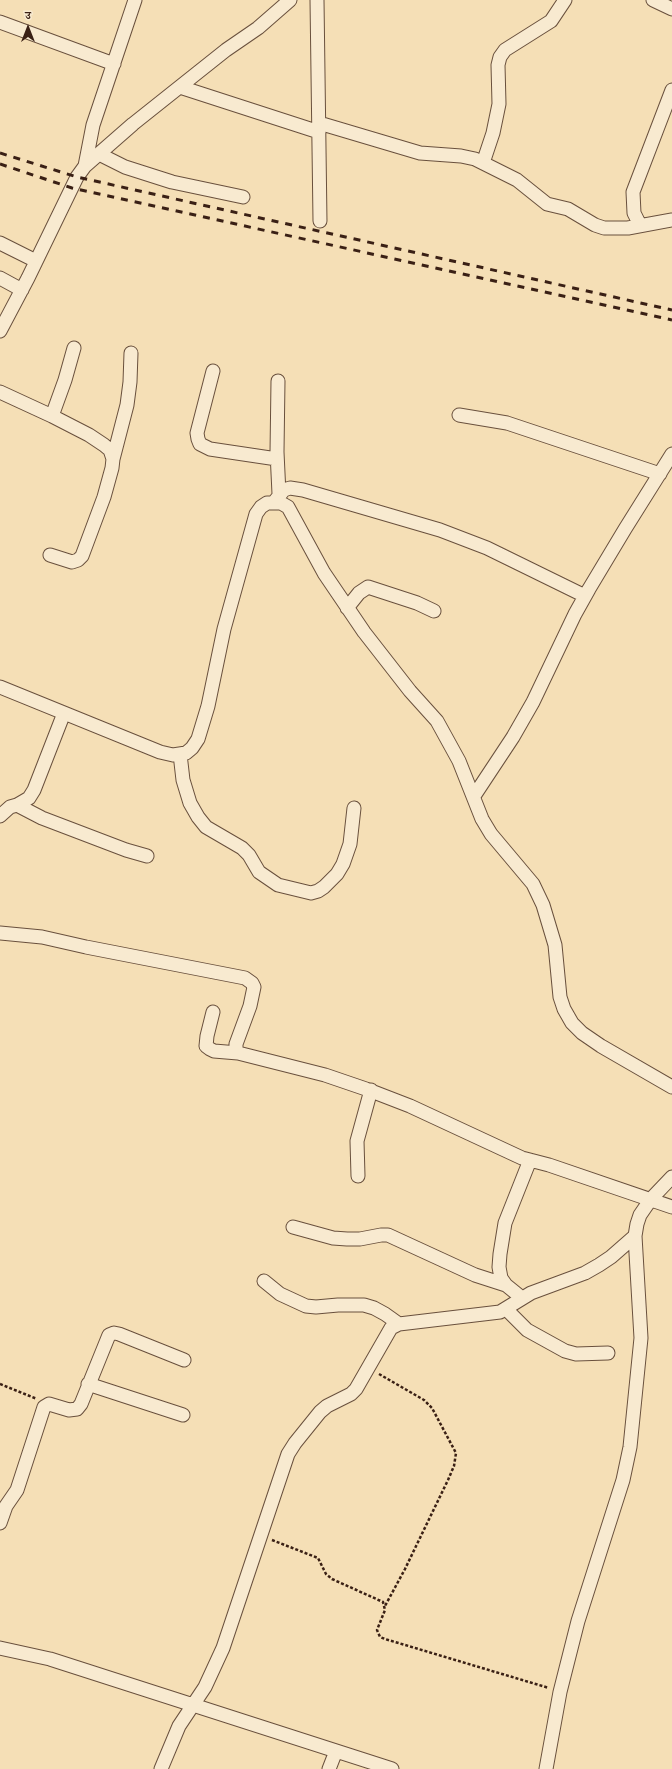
<!DOCTYPE html>
<html>
<head>
<meta charset="utf-8">
<style>
  body { margin:0 }
  #map { position:relative; width:672px; height:1769px; overflow:hidden; background:#f5dfb6; font-family:"Libre Bodoni","Noto Serif Devanagari",serif }
  canvas { display:block }
  .north { position:absolute; left:8px; top:8px; width:40px; height:40px; -webkit-text-stroke:3px #f8ead0; paint-order:stroke; rotate:0deg; font-size:11px; font-weight:700; line-height:16px; text-align:center; color:#3a2015 }
  .north::after { content:''; display:block; margin:auto; width:14px; height:18px; background:#3a2015; clip-path:polygon(50% 0,100% 100%,50% 72%,0 100%) }
</style>
</head>
<body>
<div id="map">
<canvas width="672" height="1769"></canvas>
<div class="north">उ</div>
</div>
<script>
const g = document.querySelector('canvas').getContext('2d');
g.lineJoin = 'round';
function toPath(rows) {
  const path = new Path2D();
  for (const r of rows) {
    path.moveTo(r[0], r[1]);
    for (let i = 2; i < r.length; i += 2) path.lineTo(r[i], r[i + 1]);
  }
  return path;
}
function trace(path, color, width, dash) {
  g.strokeStyle = color;
  g.lineWidth = width;
  g.lineCap = dash ? 'butt' : 'round';
  g.setLineDash(dash || []);
  g.stroke(path);
}
const minor = toPath([
  [317,0,320,221],
  [653,0,672,9],
  [0,22,114,64],
  [180,87,319,132],
  [319,123,420,153,461,156,475,159,517,180,547,204,568,209,595,225,604,228,628,228,672,220],
  [99,154,125,167,172,182,243,197],
  [483,163,493,133,499,104,498,65,500,57,505,50,551,21,565,0],
  [85,166,93,125,135,0],
  [640,225,634,213,633,192,672,90],
  [0,243,36,261],
  [0,278,22,290],
  [0,331,28,278,77,177,85,166,133,124,226,50,258,28,290,0],
  [213,371,197,433,198,439,200,444,210,449,277,459],
  [278,381,277,452,279,494],
  [0,392,52,416,89,435,104,445,110,450,113,459,112,468,104,497,82,556,78,560,72,562,50,555],
  [459,415,507,423,660,474],
  [52,416,65,380,74,348],
  [113,459,127,405,130,382,131,353],
  [274,502,284,490,290,488,303,490,440,530,487,548,585,596],
  [347,608,359,593,368,587,417,603,434,611],
  [0,687,160,752,173,755,186,753,192,748,198,739,208,706,224,629,256,514,261,507,267,503,281,503,288,507,324,573,364,632,410,691,437,721,459,761,482,819,491,834,533,884,543,905,555,945,560,997,564,1009,572,1023,582,1033,601,1046,672,1087],
  [180,754,183,780,190,803,198,817,206,827,242,848,249,855,259,872,278,885,311,893,318,891,324,887,337,874,343,864,350,844,354,808],
  [474,796,513,737,533,702,575,614,589,589,625,529,672,454],
  [17,805,42,818,126,850,147,856],
  [0,816,10,807,17,805,29,798,34,790,64,713],
  [0,933,42,937,86,947,245,978,252,983,254,987,250,1006,236,1044,236,1050,238,1053,325,1075,366,1089,410,1106,522,1158,549,1165,672,1207],
  [213,1012,207,1036,206,1046,210,1049,214,1051,238,1053],
  [358,1176,357,1141,371,1090],
  [293,1227,333,1238,347,1239,360,1239,381,1235,388,1235,475,1275,506,1285],
  [264,1281,280,1294,306,1306,316,1307,338,1305,364,1305,374,1308,385,1314,399,1324],
  [522,1298,506,1285,501,1278,499,1267,500,1254,505,1223,530,1160],
  [506,1309,527,1330,565,1351,576,1354,608,1353],
  [88,1384,183,1415],
  [0,1523,6,1506,17,1490,44,1407,49,1404,69,1410,77,1409,81,1404,109,1335,114,1333,119,1334,184,1360],
  [0,1648,50,1659,392,1769],
  [161,1769,179,1726,205,1687,223,1648,288,1454,295,1443,320,1412,327,1406,351,1394,356,1389,391,1328,399,1324,500,1312,531,1293,585,1273,599,1265,611,1257,635,1236],
  [329,1769,336,1751],
  [546,1769,560,1692,578,1621,623,1480,630,1447,641,1338,635,1236,637,1224,640,1215,651,1199,672,1177]
]);
trace(minor, '#69503d', 15);
trace(toPath([
  [379,1374,424,1400,432,1408,456,1453,454,1466,448,1480,405,1569,385,1606],
  [0,1384,37,1399],
  [272,1540,318,1558,326,1574,332,1579,383,1602,385,1610,377,1630,380,1637,385,1639,549,1688]
]), '#3a2015', 2.5, [3, 2]);
trace(minor, '#f8ead0', 13);
trace(toPath([
  [0,153,77,177,672,310],
  [0,164,72,188,672,320]
]), '#3a2015', 3, [7, 7]);
</script>
</body>
</html>
